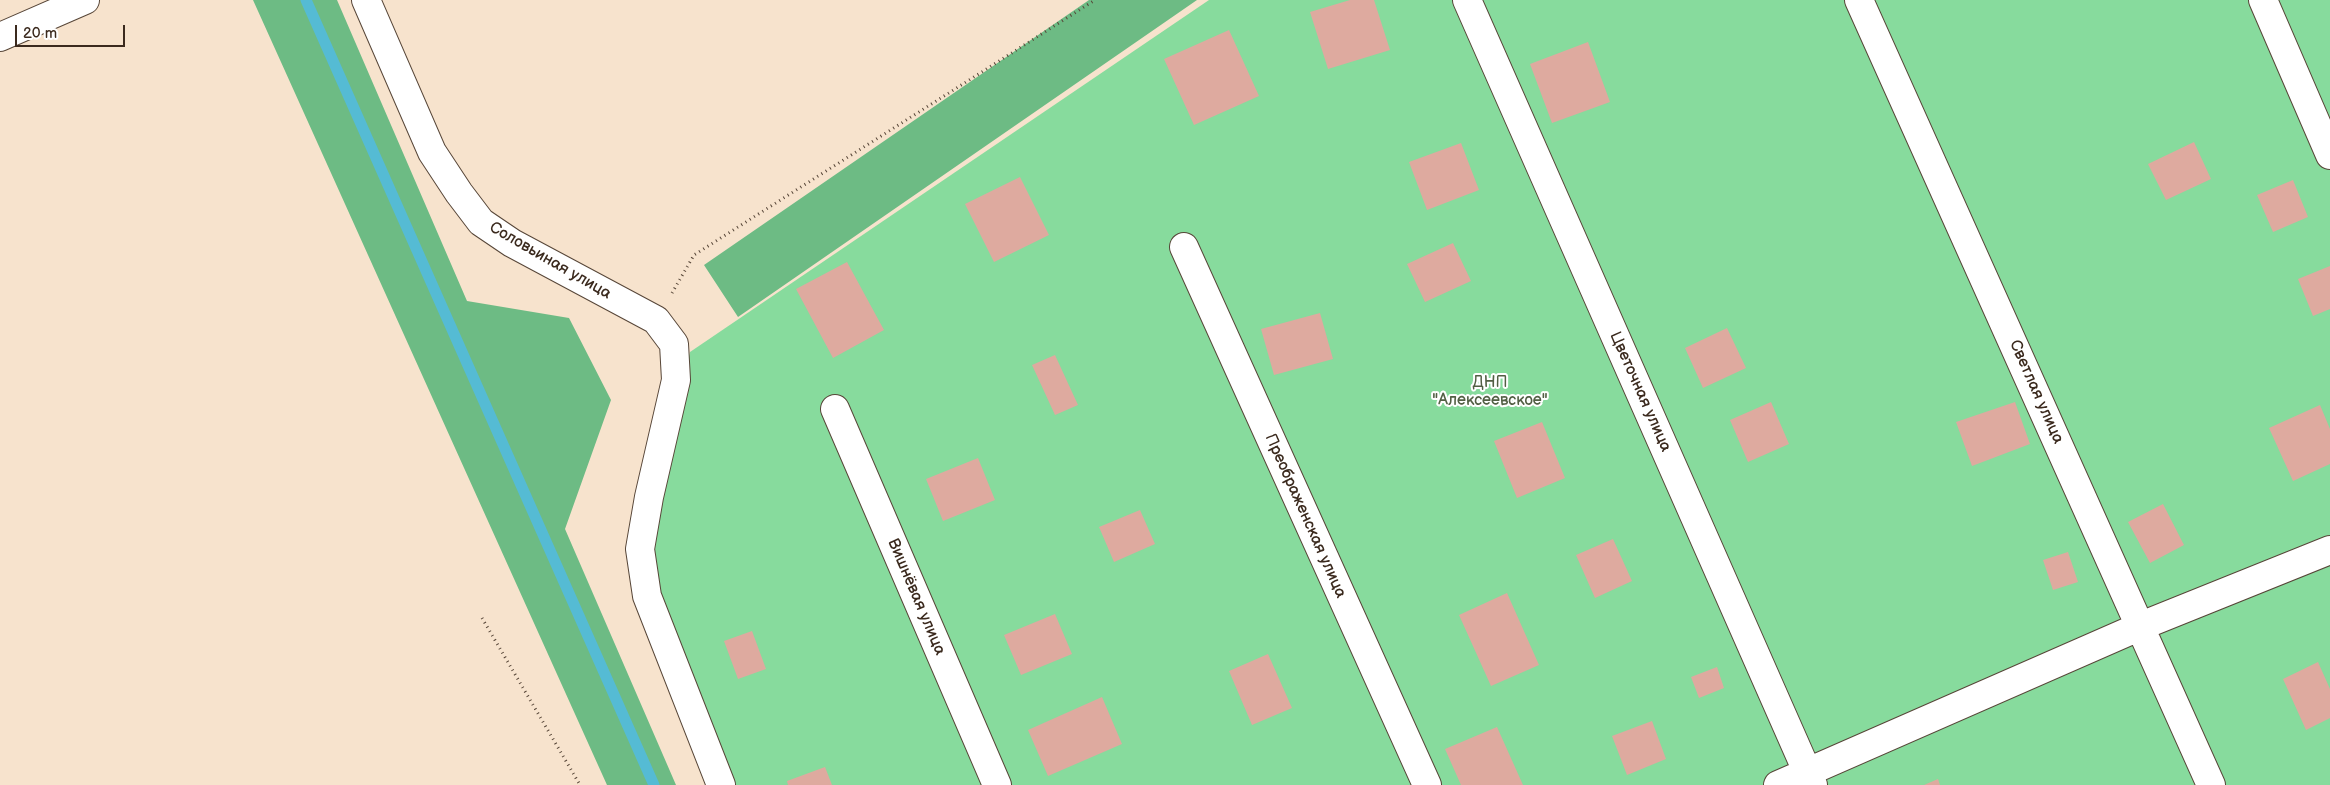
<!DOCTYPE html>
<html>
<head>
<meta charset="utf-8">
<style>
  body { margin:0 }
  #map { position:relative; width:2330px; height:785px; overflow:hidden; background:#f7e3cd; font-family:"Balsamiq Sans",sans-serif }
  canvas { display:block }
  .scale { position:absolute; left:15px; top:25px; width:110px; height:22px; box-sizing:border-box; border:2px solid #3b2a1e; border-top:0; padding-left:6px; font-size:15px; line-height:18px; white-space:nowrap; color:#3b2a1e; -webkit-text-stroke:4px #fff; paint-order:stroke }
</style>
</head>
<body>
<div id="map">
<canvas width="2330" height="785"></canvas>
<div class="scale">20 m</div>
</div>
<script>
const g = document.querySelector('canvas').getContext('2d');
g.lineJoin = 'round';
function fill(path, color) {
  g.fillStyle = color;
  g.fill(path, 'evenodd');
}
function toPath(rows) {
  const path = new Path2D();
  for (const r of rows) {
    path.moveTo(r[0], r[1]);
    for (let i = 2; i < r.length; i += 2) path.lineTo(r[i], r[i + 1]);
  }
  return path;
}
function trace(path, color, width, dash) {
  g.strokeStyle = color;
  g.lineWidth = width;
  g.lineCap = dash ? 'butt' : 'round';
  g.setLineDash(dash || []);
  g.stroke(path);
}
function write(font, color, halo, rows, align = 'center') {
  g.font = font + ' "Balsamiq Sans",sans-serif';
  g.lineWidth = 4;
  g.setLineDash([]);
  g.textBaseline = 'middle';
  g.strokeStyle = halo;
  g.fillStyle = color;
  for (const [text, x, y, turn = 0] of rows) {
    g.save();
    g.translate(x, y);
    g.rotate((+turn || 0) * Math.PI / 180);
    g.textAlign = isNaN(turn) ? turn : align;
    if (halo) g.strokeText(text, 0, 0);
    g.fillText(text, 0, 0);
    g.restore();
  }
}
fill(toPath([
  [1209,0,2330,0,2330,785,729,785,710,753,649,557,690,352]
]), '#87db9d');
fill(toPath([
  [253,0,337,0,467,301,569,318,611,400,565,529,676,785,607,785],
  [1089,0,1197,0,738,317,704,265]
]), '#6dbb84');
trace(toPath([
  [306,0,654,785]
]), '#55bbd4', 11);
fill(toPath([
  [1350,0,1374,0,1390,50,1328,69,1310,12],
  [1229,30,1259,96,1194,125,1164,59],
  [1588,42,1610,102,1552,123,1530,64],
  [2194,142,2211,179,2166,200,2148,164],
  [1461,143,1479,190,1427,210,1409,162],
  [1020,177,1049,235,994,262,965,204],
  [2293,180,2308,217,2273,232,2257,195],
  [1453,243,1471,281,1425,302,1407,264],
  [847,262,884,330,833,358,796,289],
  [2330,266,2330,309,2313,316,2298,279],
  [1320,313,1333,359,1274,375,1261,329],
  [1727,328,1746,368,1703,388,1685,348],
  [1055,355,1078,405,1055,415,1032,365],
  [1771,402,1789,444,1748,462,1730,420],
  [2015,402,2030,444,1972,466,1956,422],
  [2320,405,2330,429,2330,464,2293,481,2269,428],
  [1542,422,1565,478,1517,498,1494,441],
  [978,458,995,500,943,521,926,479],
  [2163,504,2184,545,2150,563,2128,522],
  [1140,510,1155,544,1114,562,1099,527],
  [1613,539,1632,581,1595,598,1576,555],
  [2068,552,2078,582,2053,590,2043,560],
  [1507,593,1539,665,1491,686,1459,615],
  [1055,614,1072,654,1021,675,1004,635],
  [752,631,766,669,738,679,724,641],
  [1268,654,1292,708,1252,725,1229,671],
  [2318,662,2330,689,2330,718,2306,730,2283,679],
  [1717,667,1724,688,1699,698,1691,677],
  [1102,697,1122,744,1048,776,1028,730],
  [1652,721,1666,759,1627,775,1612,736],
  [1497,727,1523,785,1461,785,1445,749],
  [825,767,832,785,788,785,787,781],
  [1938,779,1940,785,1924,785]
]), '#deaa9f');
const street = toPath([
  [366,0,432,152,459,193,481,222,512,243,656,320,674,344,676,380,649,497,640,549,647,596,721,785],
  [1467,0,1813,785],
  [1859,0,2211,785],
  [2263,0,2330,155],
  [0,37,85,0],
  [1184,247,1427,785],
  [835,409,997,785],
  [1778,785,2141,626,2330,550]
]);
trace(street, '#574638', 30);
trace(toPath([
  [672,293,694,255,1095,0],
  [482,618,580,785]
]), '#574638', 3, [1, 4]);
trace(street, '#fff', 28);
write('16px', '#3b2a1e', '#fff', [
  ["Соловьиная улица",550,261,30],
  ["Цветочная улица",1640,392,66],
  ["Светлая улица",2036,392,66],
  ["Преображенская улица",1305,516,66],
  ["Вишнёвая улица",916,597,67]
]);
write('16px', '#525f44', '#fff', [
  ["ДНП",1490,383],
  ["\"Алексеевское\"",1490,401]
]);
</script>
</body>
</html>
